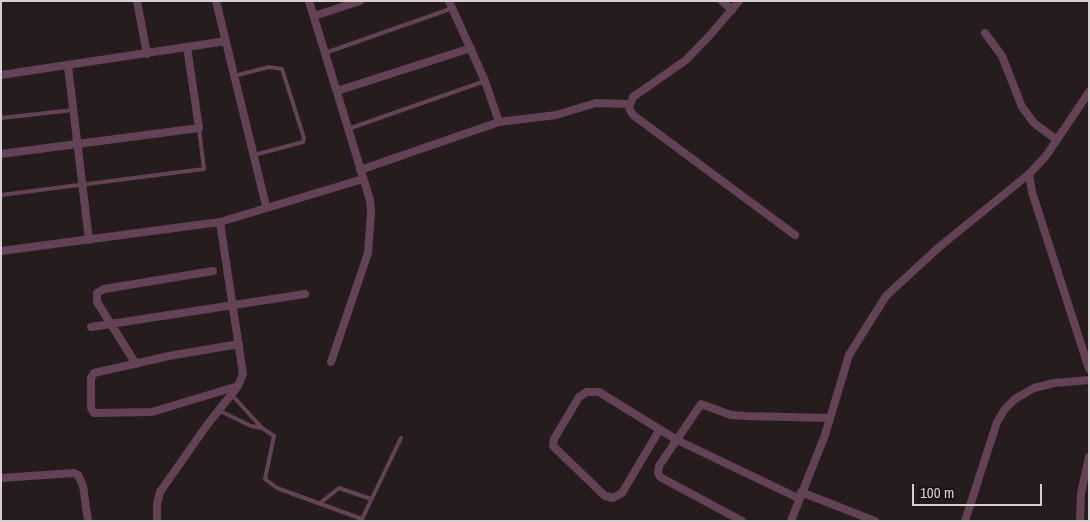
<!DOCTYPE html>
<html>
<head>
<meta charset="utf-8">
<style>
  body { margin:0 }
  #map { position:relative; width:1090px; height:522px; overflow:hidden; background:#251c1d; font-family:"Archivo Narrow",sans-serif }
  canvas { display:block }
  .frame { position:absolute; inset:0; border:2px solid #d7d0d0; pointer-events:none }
  .scale { position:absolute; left:912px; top:484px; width:130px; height:22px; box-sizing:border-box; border:2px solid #d7d0d0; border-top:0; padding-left:6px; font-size:15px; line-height:18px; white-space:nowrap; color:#d7d0d0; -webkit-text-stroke:4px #1c1313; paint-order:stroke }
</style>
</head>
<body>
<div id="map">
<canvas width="1090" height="522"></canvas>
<div class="frame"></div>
<div class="scale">100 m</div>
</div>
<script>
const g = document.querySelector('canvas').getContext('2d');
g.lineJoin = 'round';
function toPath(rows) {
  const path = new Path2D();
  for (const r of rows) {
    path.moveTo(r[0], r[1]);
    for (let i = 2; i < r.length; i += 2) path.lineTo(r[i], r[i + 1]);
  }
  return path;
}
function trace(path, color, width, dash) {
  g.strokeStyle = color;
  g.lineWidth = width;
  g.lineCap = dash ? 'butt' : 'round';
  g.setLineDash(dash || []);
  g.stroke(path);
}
trace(toPath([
  [325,53,453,8],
  [234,76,269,67,282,69,304,138,303,142,254,155],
  [1,118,73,110],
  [348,129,485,81],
  [1,195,204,169,199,128],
  [231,394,262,428],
  [218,410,251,426,262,428,274,436,265,479,277,488,362,519,401,438],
  [320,503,339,488,371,499]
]), '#644256', 4);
trace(toPath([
  [137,1,147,54],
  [216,1,266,206],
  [309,1,370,200,371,212,368,253,331,362],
  [449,1,485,81,499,122],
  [722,1,732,10],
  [739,1,711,34,686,60,633,97,629,108,633,115,795,235],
  [314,16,360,1],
  [985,33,1002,56,1022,107,1034,123,1057,140],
  [68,66,89,240],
  [1,75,226,41],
  [337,91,471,48],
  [1,154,199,128,187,47],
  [360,170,499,122,556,115,596,103,629,104],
  [1029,174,1032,192,1089,369],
  [1,251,220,222,363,179],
  [91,327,305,294],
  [136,364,97,302,97,293,104,289,213,271],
  [238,386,152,412,94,413,91,408,91,378,94,373,169,356,239,344],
  [660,429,622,493,613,498,605,496,553,446,554,439,579,397,587,392,599,392,677,440,798,498],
  [1,478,74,473,78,475,83,486,88,521],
  [801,492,875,521],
  [157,521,157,504,160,492,207,425,238,386,243,374,220,222],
  [742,521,660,477,658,473,659,466,701,404,731,415,744,416,830,418],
  [791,521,825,435,849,355,886,296,938,248,1029,174,1046,156,1089,92],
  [965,521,997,422,1005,409,1015,399,1034,388,1054,383,1089,380],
  [1080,521,1081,493,1089,457]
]), '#644256', 8);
</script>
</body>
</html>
